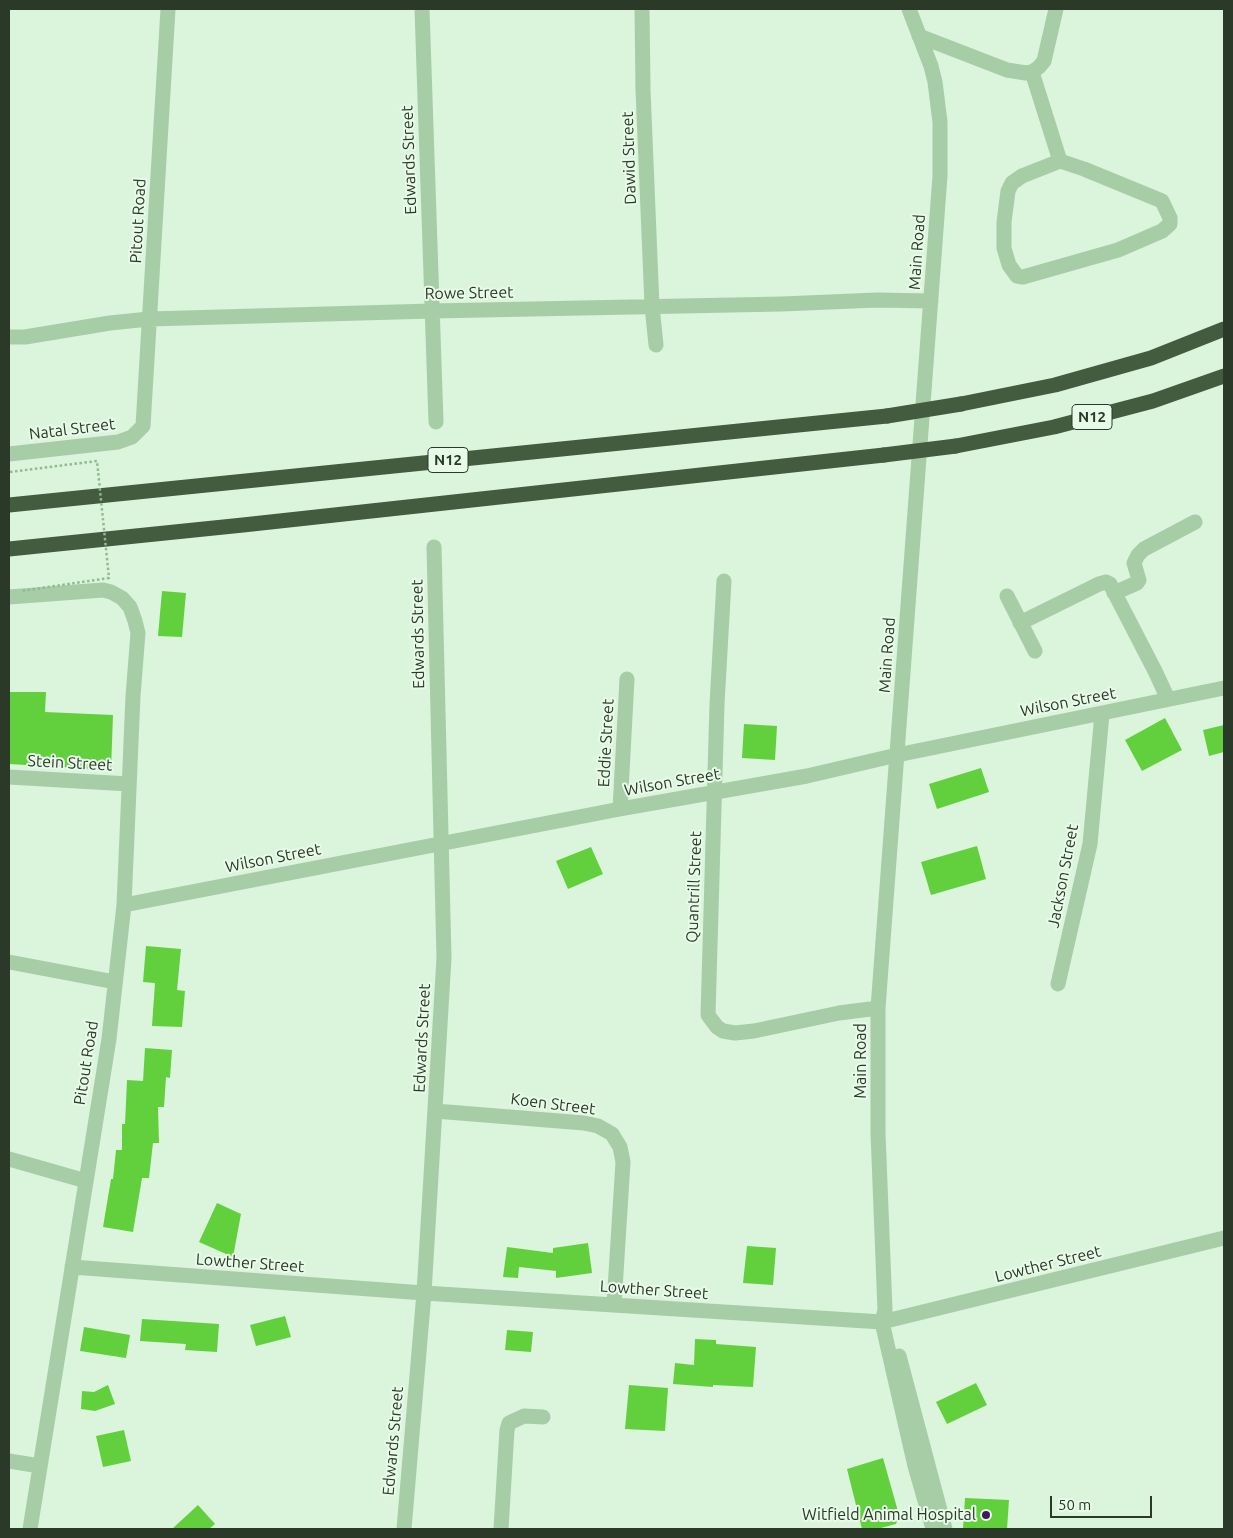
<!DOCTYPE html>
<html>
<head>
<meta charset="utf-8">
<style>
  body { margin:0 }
  #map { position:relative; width:1233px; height:1538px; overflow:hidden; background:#dbf4dc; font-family:Ubuntu,sans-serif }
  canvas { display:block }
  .frame { position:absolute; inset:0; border:10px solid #2b3928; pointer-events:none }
  .scale { position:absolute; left:1050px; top:1496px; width:102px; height:22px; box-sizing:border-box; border:2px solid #2b3928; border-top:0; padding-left:6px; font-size:15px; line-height:18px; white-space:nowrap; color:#2b3928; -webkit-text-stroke:4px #e8fbe9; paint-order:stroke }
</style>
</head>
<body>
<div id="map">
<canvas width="1233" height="1538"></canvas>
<div class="frame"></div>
<div class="scale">50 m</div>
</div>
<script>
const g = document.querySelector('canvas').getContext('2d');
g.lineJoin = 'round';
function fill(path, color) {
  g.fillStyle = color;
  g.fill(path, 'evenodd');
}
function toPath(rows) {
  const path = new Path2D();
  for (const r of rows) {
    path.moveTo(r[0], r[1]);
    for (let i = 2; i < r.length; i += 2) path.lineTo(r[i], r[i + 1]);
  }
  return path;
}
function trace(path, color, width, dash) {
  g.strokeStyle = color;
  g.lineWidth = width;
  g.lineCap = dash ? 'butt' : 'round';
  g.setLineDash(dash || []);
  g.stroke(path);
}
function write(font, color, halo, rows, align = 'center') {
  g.font = font + ' Ubuntu,sans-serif';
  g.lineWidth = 4;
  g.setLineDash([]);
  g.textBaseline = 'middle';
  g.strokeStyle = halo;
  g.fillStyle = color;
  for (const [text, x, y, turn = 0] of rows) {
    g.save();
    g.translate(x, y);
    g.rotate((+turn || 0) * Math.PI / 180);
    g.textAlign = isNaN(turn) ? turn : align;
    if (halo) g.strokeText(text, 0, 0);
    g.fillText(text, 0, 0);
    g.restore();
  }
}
fill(toPath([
  [162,591,186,593,182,637,158,636],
  [9,692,46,692,45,712,113,715,111,770,9,764],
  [1165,718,1182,750,1142,771,1125,740],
  [744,724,777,726,775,760,742,758],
  [1224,725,1224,752,1209,756,1203,730],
  [981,768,989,792,937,809,929,784],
  [977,846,986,879,931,895,921,862],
  [591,847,603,874,568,889,556,861],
  [146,946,181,949,177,990,185,991,182,1027,152,1026,155,983,143,982],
  [145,1048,172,1050,170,1078,166,1077,164,1107,158,1107,159,1143,153,1143,149,1178,142,1178,133,1232,103,1227,111,1179,113,1179,116,1150,122,1150,122,1124,125,1124,127,1080,143,1081],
  [217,1203,241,1214,233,1257,199,1242],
  [588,1243,592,1273,556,1278,556,1271,519,1267,518,1278,503,1277,507,1247,553,1253,553,1248],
  [747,1246,776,1248,773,1285,743,1283],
  [285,1316,291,1337,256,1346,250,1325],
  [142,1319,219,1324,217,1352,185,1350,186,1344,140,1341],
  [84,1327,130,1335,126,1358,80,1351],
  [507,1330,533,1332,531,1352,505,1350],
  [695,1339,716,1340,716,1344,756,1347,753,1387,713,1385,713,1387,673,1384,675,1363,694,1365],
  [976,1383,987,1405,947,1424,936,1402],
  [108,1385,115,1404,95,1411,81,1409,82,1391,94,1392],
  [629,1385,668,1388,665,1431,625,1429],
  [124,1430,131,1461,103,1467,96,1436],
  [883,1458,899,1515,896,1524,877,1529,862,1529,847,1469],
  [965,1498,1009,1500,1007,1529,963,1529],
  [198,1505,215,1524,209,1529,172,1529]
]), '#62d03d');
trace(toPath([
  [422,9,436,422],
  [642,9,643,90,652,306,656,345],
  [909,9,931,66,935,82,940,122,940,176,878,1008,878,1133,885,1310,882,1322,915,1466,933,1529],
  [919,36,1007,70,1026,73,1032,72,1039,67,1044,61,1056,9],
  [1032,72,1060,161],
  [1060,161,1084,169,1162,201,1170,218,1170,224,1162,231,1118,250,1023,277,1017,276,1009,265,1004,248,1004,222,1008,191,1012,183,1022,176,1060,161],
  [9,337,25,337,110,323,149,319,432,311,782,304,877,300,931,301],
  [9,454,118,442,132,437,143,426,168,9],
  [724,581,717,704,708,1015,717,1027,723,1031,735,1033,754,1031,839,1013,878,1008],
  [1114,593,1137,583,1139,580,1134,563,1138,555,1144,549,1195,522],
  [1007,596,1035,651],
  [9,597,103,590,111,592,122,598,130,607,135,621,138,633,133,696,124,905,109,1039,30,1529],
  [1020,623,1099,584,1106,582,1110,584,1155,671,1168,699],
  [9,777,129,784],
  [620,809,627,679],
  [124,905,620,809,807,776,897,755,1224,688],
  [9,962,115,982],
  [1058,984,1090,844,1102,714],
  [435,1111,584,1123,598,1126,612,1134,620,1147,623,1162,614,1305],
  [9,1159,86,1181],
  [72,1267,424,1293,882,1322,1224,1238],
  [899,1356,945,1529],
  [9,1461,40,1466],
  [404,1529,424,1293,444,958,434,547],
  [501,1529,507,1430,509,1423,524,1416,543,1417]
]), '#a7cda6', 15);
trace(toPath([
  [961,404,1055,385,1151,358,1224,329],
  [956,446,1054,427,1153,401,1224,376],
  [9,505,887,416],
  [9,549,243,525,884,455]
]), '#435b3e', 15);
trace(toPath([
  [10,472,97,461,109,578,21,591]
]), '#92b990', 2.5, [2.5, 2.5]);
trace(toPath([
  [887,416,961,404],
  [884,455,956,446]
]), '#435b3e', 15);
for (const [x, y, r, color] of [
  [986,1515,5,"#41195e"]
]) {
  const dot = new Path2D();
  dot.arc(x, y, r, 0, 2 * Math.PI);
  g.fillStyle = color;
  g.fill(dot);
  trace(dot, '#e8fbe9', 2);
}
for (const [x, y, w] of [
  [1092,417,40],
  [448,460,40]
]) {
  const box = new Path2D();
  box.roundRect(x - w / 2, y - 12.5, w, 25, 4);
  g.fillStyle = '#e8fbe9';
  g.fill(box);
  trace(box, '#2b3928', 1);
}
write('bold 15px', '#2b3928', null, [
  ["N12",1092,417],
  ["N12",448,460]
]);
write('16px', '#2b3928', '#e8fbe9', [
  ["Dawid Street",629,158,-92],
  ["Edwards Street",409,160,-92],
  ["Pitout Road",138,221,-87],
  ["Main Road",917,252,-86],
  ["Rowe Street",469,293,-1],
  ["Natal Street",72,429,-7],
  ["Edwards Street",418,634,-91],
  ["Main Road",887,655,-86],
  ["Wilson Street",1068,702,-11],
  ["Eddie Street",606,743,-87],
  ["Stein Street",70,763,3],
  ["Wilson Street",672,782,-10],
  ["Wilson Street",273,858,-11],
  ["Jackson Street",1063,876,-79],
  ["Quantrill Street",694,887,-88],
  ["Edwards Street",422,1038,-87],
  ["Main Road",861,1061,-90],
  ["Pitout Road",86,1063,-81],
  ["Koen Street",553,1104,7],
  ["Lowther Street",250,1263,4],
  ["Lowther Street",1048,1264,-14],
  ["Lowther Street",654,1290,4],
  ["Edwards Street",393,1441,-85]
]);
write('16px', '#2b3928', '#e8fbe9', [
  ["Witfield Animal Hospital",976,1515]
], 'right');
</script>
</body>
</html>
